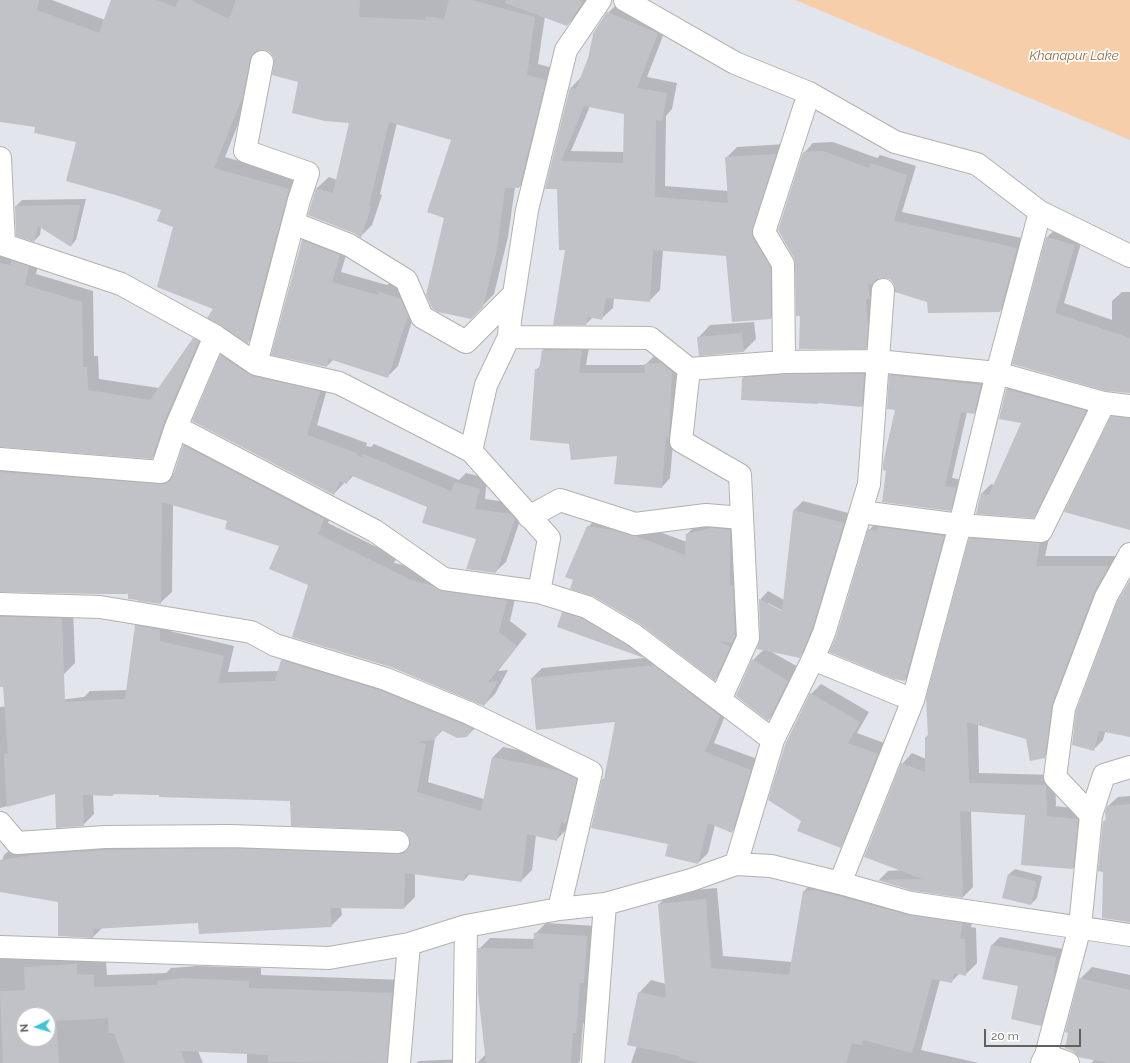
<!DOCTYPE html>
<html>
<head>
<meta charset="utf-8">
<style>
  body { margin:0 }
  #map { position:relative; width:1130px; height:1063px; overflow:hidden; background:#e3e5ec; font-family:Raleway,sans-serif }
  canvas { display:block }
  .north { position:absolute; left:16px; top:1007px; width:40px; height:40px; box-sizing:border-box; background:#fff; border:1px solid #c0bfbd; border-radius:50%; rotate:265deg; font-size:11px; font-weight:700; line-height:16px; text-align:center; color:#62605b }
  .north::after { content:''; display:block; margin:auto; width:14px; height:18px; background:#3ec6d7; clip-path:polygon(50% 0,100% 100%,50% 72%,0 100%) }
  .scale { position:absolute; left:984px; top:1029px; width:97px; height:18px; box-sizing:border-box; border:2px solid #62605b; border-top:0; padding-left:5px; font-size:12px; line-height:14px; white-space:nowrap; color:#62605b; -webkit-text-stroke:3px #fff; paint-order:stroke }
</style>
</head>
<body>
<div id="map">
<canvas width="1130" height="1063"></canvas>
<div class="north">N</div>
<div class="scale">20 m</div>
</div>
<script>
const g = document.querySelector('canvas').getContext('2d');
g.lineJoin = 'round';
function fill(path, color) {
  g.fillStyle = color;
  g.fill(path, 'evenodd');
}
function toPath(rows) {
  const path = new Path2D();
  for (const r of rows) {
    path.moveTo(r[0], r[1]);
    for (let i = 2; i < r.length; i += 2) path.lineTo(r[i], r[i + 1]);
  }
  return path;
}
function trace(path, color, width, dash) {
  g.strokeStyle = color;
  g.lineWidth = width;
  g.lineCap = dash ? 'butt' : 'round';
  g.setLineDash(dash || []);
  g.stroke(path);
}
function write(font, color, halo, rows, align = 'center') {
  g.font = font + ' Raleway,sans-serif';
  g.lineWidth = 3.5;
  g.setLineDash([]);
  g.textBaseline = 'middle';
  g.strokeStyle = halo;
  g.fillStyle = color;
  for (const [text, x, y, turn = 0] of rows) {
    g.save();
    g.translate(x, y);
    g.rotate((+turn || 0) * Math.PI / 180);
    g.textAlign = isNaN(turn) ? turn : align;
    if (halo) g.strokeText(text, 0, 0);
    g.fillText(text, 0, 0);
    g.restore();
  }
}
fill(toPath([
  [795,0,1130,0,1130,140]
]), '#f6ceaa');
fill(toPath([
  [0,0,52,0,105,20,112,0,588,0,579,13,567,25,545,16,538,64,557,69,531,176,519,187,515,187,508,237,494,294,471,318,445,217,453,139,397,123,380,194,382,195,372,225,361,236,354,233,309,215,317,188,329,177,337,180,350,122,300,81,275,58,271,52,265,49,260,49,254,84,225,157,300,178,259,331,248,342,215,309,174,227,162,209,77,141,36,126,0,121],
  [619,2,668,23,647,77,677,83,672,109,666,116,665,186,728,191,726,158,737,147,786,144,762,222,781,307,771,318,727,255,663,250,660,290,649,301,614,298,613,308,602,318,593,317,586,324,566,249,558,188,546,188,571,88,582,76,608,13],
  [590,106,625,113,624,152,571,151],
  [833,142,877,158,880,155,916,166,902,212,1026,239,1009,301,1000,311,928,301,895,284,890,279,884,277,878,278,878,289,875,338,866,348,804,153,813,143],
  [0,195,2,234,40,255,36,274,93,291,94,356,98,356,99,379,159,388,194,339,205,327,210,330,163,446,152,458,0,446],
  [86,199,76,240,71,246,41,227,40,235,34,241,17,235,16,206,22,200],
  [1057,228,1083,236,1064,303,1112,320,1112,301,1122,292,1130,292,1130,392,1013,364,1047,237],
  [312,230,349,245,341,272,387,285,390,283,410,289,417,305,398,366,388,376,334,359,327,366,302,240],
  [754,322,756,339,744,351,698,338,710,325],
  [551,342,590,342,586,365,645,365,654,356,670,355,680,363,670,478,662,487,618,455,570,443,536,370,540,366,543,350],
  [231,346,329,382,317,425,367,443,366,446,371,447,374,444,459,480,466,473,490,479,486,487,485,499,521,504,524,508,506,562,495,572,478,539,428,507,353,476,346,483,345,482,334,494,193,421,221,355],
  [873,365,870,397,862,406,743,378,752,369],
  [898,367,988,377,982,405,974,413,967,412,952,478,963,480,958,502,950,510,897,409,890,375],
  [1017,379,1095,401,1043,507,1033,517,981,494,991,484,994,485,1023,422,1000,418,1007,389],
  [1122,408,1130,409,1130,529,1112,417],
  [195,434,335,507,328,523,397,557,394,563,517,590,510,621,527,634,498,671,508,670,495,694,484,705,309,585,280,546,228,520,173,505,172,592,160,603,129,593,0,567,0,453,11,460,172,474,175,473,184,445],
  [803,501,852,514,808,648,799,657,770,651,800,668,780,708,768,720,753,660,764,649,761,638,760,600,768,591,784,600,794,510],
  [768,603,787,613,786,615,768,605],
  [598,517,646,527,687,542,687,534,697,524,739,520,745,625,725,670,715,679,588,527],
  [879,520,953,526,915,670,905,680,837,637,869,530],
  [981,528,1050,534,1045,556,1118,556,1055,747,1044,757,1027,738,978,724,979,773,1055,775,1056,805,1055,806,1088,810,1083,858,1073,868,1026,814,971,810,973,887,963,897,914,890,879,880,888,871,902,870,902,764,912,753,926,759,926,737,929,734,970,539],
  [1130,582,1130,702,1125,657,1103,740,1094,749],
  [73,607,75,663,64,674,0,675,0,609],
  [569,607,649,652,644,657,558,626,563,613],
  [147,615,171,619,170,631,234,646,228,672,279,671,282,661,293,650,478,725,467,736,443,730,435,738,428,782,484,799,493,757,503,747,569,760,587,768,567,829,556,840,536,835,532,870,521,881,470,874,464,880,415,873,415,897,404,908,341,907,342,915,331,926,199,922,102,928,93,937,59,901,0,891,0,867,4,855,15,845,242,838,412,844,410,836,406,831,291,800,115,793,113,795,93,795,94,814,83,825,56,793,0,808,0,707,84,697,90,691,128,690,136,626],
  [664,656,729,706,714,743,760,760,742,822,732,831,715,825,708,853,698,863,669,844,603,779,605,778,616,721,532,678,542,668],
  [821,684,869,712,857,733,887,744,850,837,840,846,802,821,811,694],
  [1130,796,1130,922,1103,917,1104,821,1107,819,1108,806,1118,797],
  [1015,869,1042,876,1037,898,1031,904,1009,874],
  [816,879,974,911,971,927,976,928,977,963,965,975,960,973,951,982,940,980,921,1050,979,1063,631,1063,637,1046,639,993,651,980,666,984,659,904,671,892,717,888,723,956,792,962,804,891],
  [546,923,597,926,586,1021,583,1024,580,1061,578,1063,477,1063,486,1054,479,949,490,938,535,939,535,934],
  [1000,937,1063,949,1049,1017,1040,1025,1020,985,983,978,992,945],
  [89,952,89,962,106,962,107,975,166,973,171,968,197,966,261,968,261,975,405,980,388,1063,247,1063,247,1053,198,1051,203,1063,0,1063,0,957],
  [24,1015,48,1015,48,1039,24,1039],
  [1092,967,1130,975,1130,1063,1092,1063,1094,1059,1080,979],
  [464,1059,468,1063,416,1063,419,1061]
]), '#0003');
fill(toPath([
  [0,0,39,0,37,10,99,33,111,0,157,0,175,7,179,0,191,0,229,19,236,0,360,0,359,17,425,20,426,16,444,19,449,0,471,0,535,17,527,75,546,80,519,188,505,188,497,249,483,307,471,319,438,312,432,308,426,295,444,218,427,212,451,140,389,122,369,206,371,207,361,238,354,233,308,215,316,188,333,193,349,123,325,121,292,113,298,82,272,75,274,58,270,52,264,50,258,50,253,54,250,59,243,96,214,168,289,189,248,344,207,318,213,309,157,287,173,227,157,221,161,210,119,196,66,181,76,142,34,133,35,127,0,122],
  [506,0,578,0,583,2,567,26,505,3],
  [607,12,658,33,637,88,667,93,662,121,656,120,655,197,728,203,725,157,776,154,752,233,753,238,771,267,771,319,732,322,726,256,653,250,650,302,606,298,602,320,588,317,586,325,553,325,565,250,559,250,557,189,545,189,570,87,576,89,588,58,593,35,592,35],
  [584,106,624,114,623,163,561,161],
  [823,151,869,168,870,163,907,175,894,221,1017,248,1000,312,928,313,927,302,895,292,894,284,890,279,884,278,877,279,872,285,868,283,870,299,866,299,868,330,866,349,799,349,800,316,796,316,795,263,794,258,778,230,803,152],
  [80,205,71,247,38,226,34,242,16,236,15,206],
  [1046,237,1075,245,1055,313,1130,338,1130,393,1106,391,1012,364],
  [302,240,340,255,332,282,378,295,379,292,401,299,408,315,388,378,329,359,327,367,271,355],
  [11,260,29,266,25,285,82,302,83,367,87,367,88,390,150,400,193,338,199,341,164,422,152,459,0,447,0,263,11,265],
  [742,333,744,352,699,356,697,337],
  [542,350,582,350,579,373,645,373,644,364,661,363,672,372,669,435,669,437,666,436,662,488,614,484,617,456,571,460,569,444,530,440,535,369,539,370],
  [220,355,252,376,320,391,307,435,357,453,357,456,362,457,363,454,451,491,455,482,480,489,477,498,475,509,511,514,515,519,496,573,466,569,476,539,422,523,427,507,350,475,347,484,340,481,334,495,192,421],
  [785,374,864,374,862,407,818,403,818,404,741,400,742,378],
  [889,375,981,385,974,414,961,412,945,486,956,488,951,511,882,502,886,471,883,470,883,463,895,410,887,409],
  [1006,389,1086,411,1034,518,976,514,981,493,989,495,1021,423,999,419],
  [1111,416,1130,418,1130,530,1064,512],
  [183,445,324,519,318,534,411,580,431,585,442,591,498,599,507,601,499,632,517,646,488,682,498,681,484,706,391,667,292,637,308,585,269,569,279,546,225,529,227,521,162,502,161,604,138,601,138,600,128,599,128,594,97,594,0,592,0,472,160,484,165,484,170,481,173,476],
  [793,510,844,523,812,629,800,658,757,649,760,637,759,599,782,611],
  [587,526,613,530,636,536,685,555,686,534,712,528,730,530,730,585,733,586,735,636,732,643,719,641,730,647,715,681,640,624,593,596,570,589,573,580,565,577],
  [878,527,944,536,905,681,894,679,829,652,836,637,868,529,877,531],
  [969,538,1040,543,1036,566,1109,566,1094,592,1052,704,1045,758,1030,761,1026,739,967,722,969,783,1046,785,1047,816,1036,815,1078,819,1073,869,1021,865,1025,815,960,811,963,898,914,891,877,880,923,879,864,857,901,763,925,772,925,737,928,737,926,698],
  [1130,580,1130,737,1099,731,1094,751,1072,745,1076,711,1117,602],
  [562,612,582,618,627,645,644,658,557,627],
  [0,617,62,618,65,702,125,699,135,625,160,630,160,641,224,656,218,683,275,681,281,660,382,691,472,728,467,737,457,738,441,730,434,740,417,742,426,744,417,792,481,811,492,757,558,770,577,779,566,824,561,822,557,841,527,834,522,882,465,874,464,881,405,873,404,909,330,908,332,927,199,934,198,923,93,929,93,938,58,936,58,902,0,892,0,860,29,856,30,855,105,850,231,848,398,854,403,853,408,849,410,842,409,836,405,832,398,830,291,826,290,801,159,797,159,795,113,794,113,796,83,795,84,826,56,828,55,794,7,807,4,754,8,753,3,687,0,687],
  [752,659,788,681,768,721,736,696],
  [654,665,720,716,705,752,751,770,732,833,708,823,698,864,665,856,668,844,591,828,602,779,604,779,615,722,536,730,531,678],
  [810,693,860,722,848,743,878,754,841,848,797,831,801,821,768,800,785,745],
  [1130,804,1130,922,1102,918,1103,872,1098,871,1103,821,1106,821,1105,812,1107,806],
  [1008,874,1037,882,1031,905,1002,898],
  [815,890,908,915,963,923,960,938,965,939,966,976,954,973,952,983,932,979,912,1053,863,1040,862,1045,852,1043,846,1063,701,1063,679,1058,680,1056,627,1045,638,992,666,998,658,904,706,899,711,968,789,975,803,891],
  [534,933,587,936,584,983,580,983,576,1033,573,1033,571,1063,486,1063,478,993,478,948,533,949],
  [991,945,1056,957,1054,972,1055,973,1041,1026,1011,1019,1018,986,982,979],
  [77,964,77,974,94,975,94,987,158,985,157,981,184,978,249,981,249,988,392,993,387,1063,268,1062,268,1055,181,1051,185,1063,125,1063,114,1033,109,1033,108,1018,56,1021,59,1063,3,1063,0,991,25,990,24,967],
  [24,1015,48,1015,48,1039,24,1039],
  [1079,978,1130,990,1130,1063,1108,1063,1078,1057,1073,1051,1065,1048,1068,1033,1065,1032]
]), '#c0c2c8');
const street = toPath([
  [600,0,566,50,527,210,510,320,509,337,486,385,471,451,549,538,539,592,587,607,634,635,773,740],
  [625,0,735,63,809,93,895,142,977,164,1040,212,1130,256],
  [0,158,4,245,121,284,215,336],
  [293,223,349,245,406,280,422,317,466,342,514,294],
  [509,337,650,338,689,369],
  [784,362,783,264,764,232,809,93],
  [256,364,299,200,308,173,245,151,262,62],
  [176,427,375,531,444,579,539,592],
  [0,459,161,472,176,427,215,336,256,364,339,383,471,451],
  [861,512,960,525,1041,531,1104,403],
  [529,517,560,500,635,524,706,515,742,518],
  [0,604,100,607,251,632,275,645,386,679,469,713,591,772,559,909],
  [813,659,913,700],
  [720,700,748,638,740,475,681,441,689,369,784,362,877,361,997,373,1104,403,1130,406],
  [1091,815,1055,777,1064,708,1106,597,1130,554],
  [0,823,17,843,105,837,231,836,398,842],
  [736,864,773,740,813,659,824,633,869,484,883,290],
  [840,883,913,700,960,525,997,373,1040,212],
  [0,947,329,958,409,944,466,926,559,909,605,904,691,880,736,864,771,866,840,883,911,903,1130,935],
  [1046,1055,1068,1063],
  [399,1063,409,944],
  [464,1063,466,926],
  [593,1063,605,904],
  [1042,1063,1046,1055,1080,927,1091,815,1104,775,1130,767]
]);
trace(street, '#b2b1ac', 24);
trace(street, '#fff', 22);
write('italic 13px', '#8e6a40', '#fff', [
  ["Khanapur Lake",1074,56]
]);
</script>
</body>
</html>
